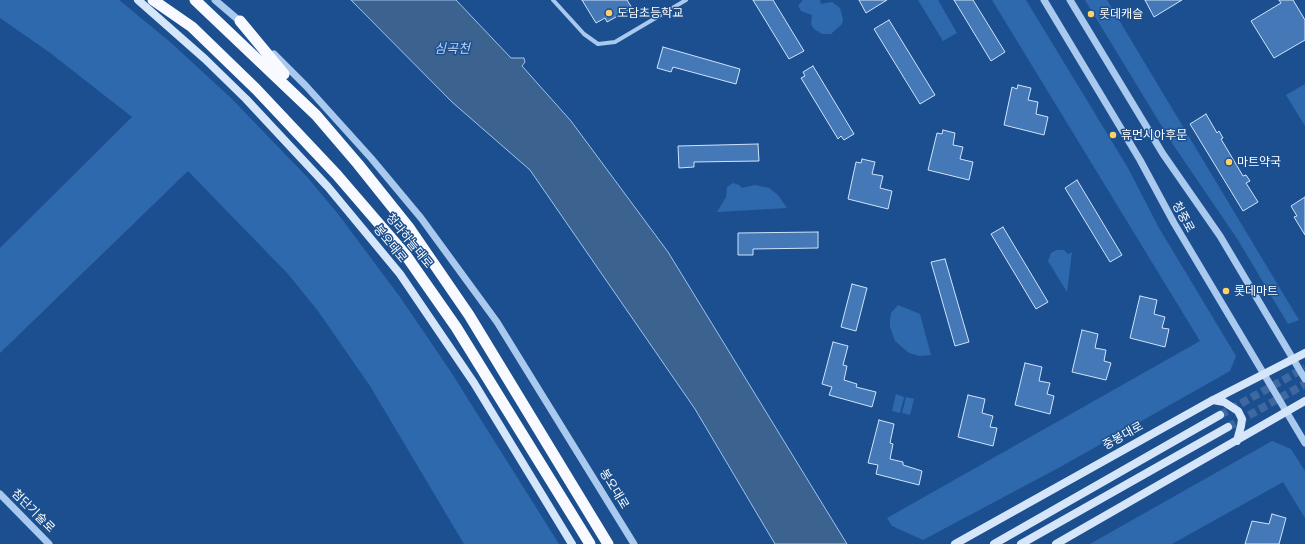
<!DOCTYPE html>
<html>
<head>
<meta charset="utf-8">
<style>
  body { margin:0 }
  canvas { display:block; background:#1b4f8f }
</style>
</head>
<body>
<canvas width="1305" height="544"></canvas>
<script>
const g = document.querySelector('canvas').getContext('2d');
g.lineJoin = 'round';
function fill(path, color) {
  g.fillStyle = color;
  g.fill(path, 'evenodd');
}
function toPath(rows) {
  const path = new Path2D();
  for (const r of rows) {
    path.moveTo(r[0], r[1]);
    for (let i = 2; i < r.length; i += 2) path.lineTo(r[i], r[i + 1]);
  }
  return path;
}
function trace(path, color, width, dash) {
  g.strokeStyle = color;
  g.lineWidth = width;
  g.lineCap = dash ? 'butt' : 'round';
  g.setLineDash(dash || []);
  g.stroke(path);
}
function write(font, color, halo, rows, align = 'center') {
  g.font = font + ' Cabin,"Noto Sans KR",sans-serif';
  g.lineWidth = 3;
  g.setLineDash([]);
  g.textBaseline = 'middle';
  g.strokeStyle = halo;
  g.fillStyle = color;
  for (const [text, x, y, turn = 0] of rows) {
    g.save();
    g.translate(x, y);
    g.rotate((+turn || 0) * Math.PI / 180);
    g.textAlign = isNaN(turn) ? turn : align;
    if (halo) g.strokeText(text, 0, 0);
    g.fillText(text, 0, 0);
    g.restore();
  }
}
fill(toPath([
  [0,0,119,0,169,41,231,98,308,178,338,214,400,297,451,372,559,544,464,544,370,386,318,311,288,274,188,171,0,353,0,248,132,117,49,52,0,18],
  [803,0,820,0,821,4,832,2,840,8,843,19,842,24,831,34,822,34,814,29,811,24,812,15,801,11,798,6],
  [918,0,938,0,957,33,943,41],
  [992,0,1026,0,1128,168,1159,228,1236,356,1230,371,1062,466,923,540,892,526,887,518,1200,341],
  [1085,0,1107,0,1299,320,1288,324,1238,240,1172,143],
  [1305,84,1305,126,1286,95],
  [733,183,739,185,742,188,755,185,769,188,778,195,787,208,717,212,726,197,727,187],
  [1057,250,1064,250,1068,254,1072,252,1067,292,1048,261,1051,253],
  [898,305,920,314,931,355,919,356,909,353,895,341,890,327,890,319,891,313],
  [896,394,904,397,900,413,892,411],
  [906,397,914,399,910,415,902,413],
  [1272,441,1291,449,1305,471,1305,518,1283,482,1172,544,1090,544]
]), '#2e69ad');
const water = toPath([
  [351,0,456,0,511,58,524,58,525,62,522,66,571,121,668,252,847,544,775,544,695,409,530,170,452,102,351,0]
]);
fill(water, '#3c6290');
trace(water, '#9cc4f0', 1);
const building = toPath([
  [582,0,627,0,632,8,607,22,605,18,596,23,582,0],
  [753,0,773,0,804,51,789,59,753,0],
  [859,0,887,0,866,13,859,0],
  [954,0,973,0,1005,52,991,61,954,0],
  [1145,0,1182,0,1154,17,1145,0],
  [1279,0,1293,0,1305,20,1305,40,1274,58,1251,21,1281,3,1279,0],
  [889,20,935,95,920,104,874,29,889,20],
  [663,47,740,69,736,84,673,67,671,72,657,68,663,47],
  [813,66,854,134,844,140,841,136,838,139,801,78,805,76,803,72,813,66],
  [1018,85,1031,88,1028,100,1038,102,1036,114,1048,117,1044,135,1004,125,1012,87,1017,89,1018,85],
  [1206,114,1217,133,1219,131,1223,138,1221,139,1243,176,1246,175,1250,181,1246,183,1258,202,1243,211,1190,124,1206,114],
  [943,130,955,133,953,145,963,147,960,159,973,162,969,180,928,170,937,133,942,134,943,130],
  [758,144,759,161,694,162,694,167,679,168,678,146,758,144],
  [862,159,875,162,872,174,883,176,880,188,892,191,888,209,848,199,856,162,861,163,862,159],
  [1077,180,1122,255,1110,262,1065,188,1077,180],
  [1305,197,1305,235,1294,217,1297,216,1291,206,1305,197],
  [1003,227,1048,302,1036,309,991,234,1003,227],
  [818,232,818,248,753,249,753,255,738,255,738,233,818,232],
  [945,259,969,342,955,346,931,262,945,259],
  [852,284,867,288,856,331,841,327,852,284],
  [1140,296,1157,300,1154,314,1165,317,1162,328,1169,329,1165,347,1130,338,1140,296],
  [1082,330,1098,334,1095,348,1106,350,1104,361,1111,363,1106,380,1072,372,1082,330],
  [833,342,848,346,843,365,847,366,844,380,857,384,856,387,876,392,872,407,829,395,832,387,822,384,833,342],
  [1025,363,1042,367,1039,381,1050,383,1047,394,1054,396,1050,414,1015,405,1025,363],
  [968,395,985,399,982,413,993,416,990,427,997,428,993,446,958,437,968,395],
  [879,420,894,424,890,443,893,444,890,459,903,462,903,465,922,471,919,485,876,474,878,465,868,463,879,420],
  [1272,514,1286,518,1279,544,1245,544,1252,521,1269,524,1272,514]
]);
fill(building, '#4478b7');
trace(building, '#cfe3fa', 1);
trace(toPath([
  [1220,415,1305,368],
  [1228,427,1305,384]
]), '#3d69a0', 8, [8, 4]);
trace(toPath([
  [553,0,584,34,598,44,615,42,686,0]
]), '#a9c9ee', 4);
trace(toPath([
  [215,0,242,23],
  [1044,0,1140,160,1174,223,1305,443],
  [1070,0,1163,154,1220,236,1305,379],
  [274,54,306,86,371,158,421,218,497,322,634,544],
  [0,494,49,544]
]), '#a9c9ee', 7);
trace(toPath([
  [138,0,205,59,246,99,328,187,400,274,474,383,572,544],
  [1213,400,1224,402,1238,411,1242,419,1241,426,1237,441],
  [955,544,1213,400,1305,353],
  [994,544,1220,415],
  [1021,544,1228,427],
  [1056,544,1305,401]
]), '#d6e6fa', 8);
trace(toPath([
  [153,0,192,27,256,89,337,175,405,254,456,327,590,544],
  [195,0,316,115,358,164,410,229,469,315,608,544],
  [240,21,284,74]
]), '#f8faff', 11);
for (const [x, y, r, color] of [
  [609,13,4,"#ffd166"],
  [1091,14,4,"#ffd166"],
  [1113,135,4,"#ffd166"],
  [1229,162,4,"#ffd166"],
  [1226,291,4,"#ffd166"]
]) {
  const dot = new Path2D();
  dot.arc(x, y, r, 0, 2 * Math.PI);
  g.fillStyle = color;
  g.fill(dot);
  trace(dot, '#1b4f8f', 1.5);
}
write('12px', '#fff', '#1b4f8f', [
  ["도담초등학교",617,13],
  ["롯데캐슬",1099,14],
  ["휴먼시아후문",1121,135],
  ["마트약국",1237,162],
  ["롯데마트",1234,291]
], 'left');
write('12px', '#fff', '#1b4f8f', [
  ["청중로",1183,217,61],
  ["청라하늘대로",409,241,51],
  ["봉오대로",390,244,51],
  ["중봉대로",1123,436,-29],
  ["봉오대로",614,489,59],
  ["첨단기술로",33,511,45]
]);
write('italic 13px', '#b5d3f5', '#1b4f8f', [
  ["심곡천",452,49]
]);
</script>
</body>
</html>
